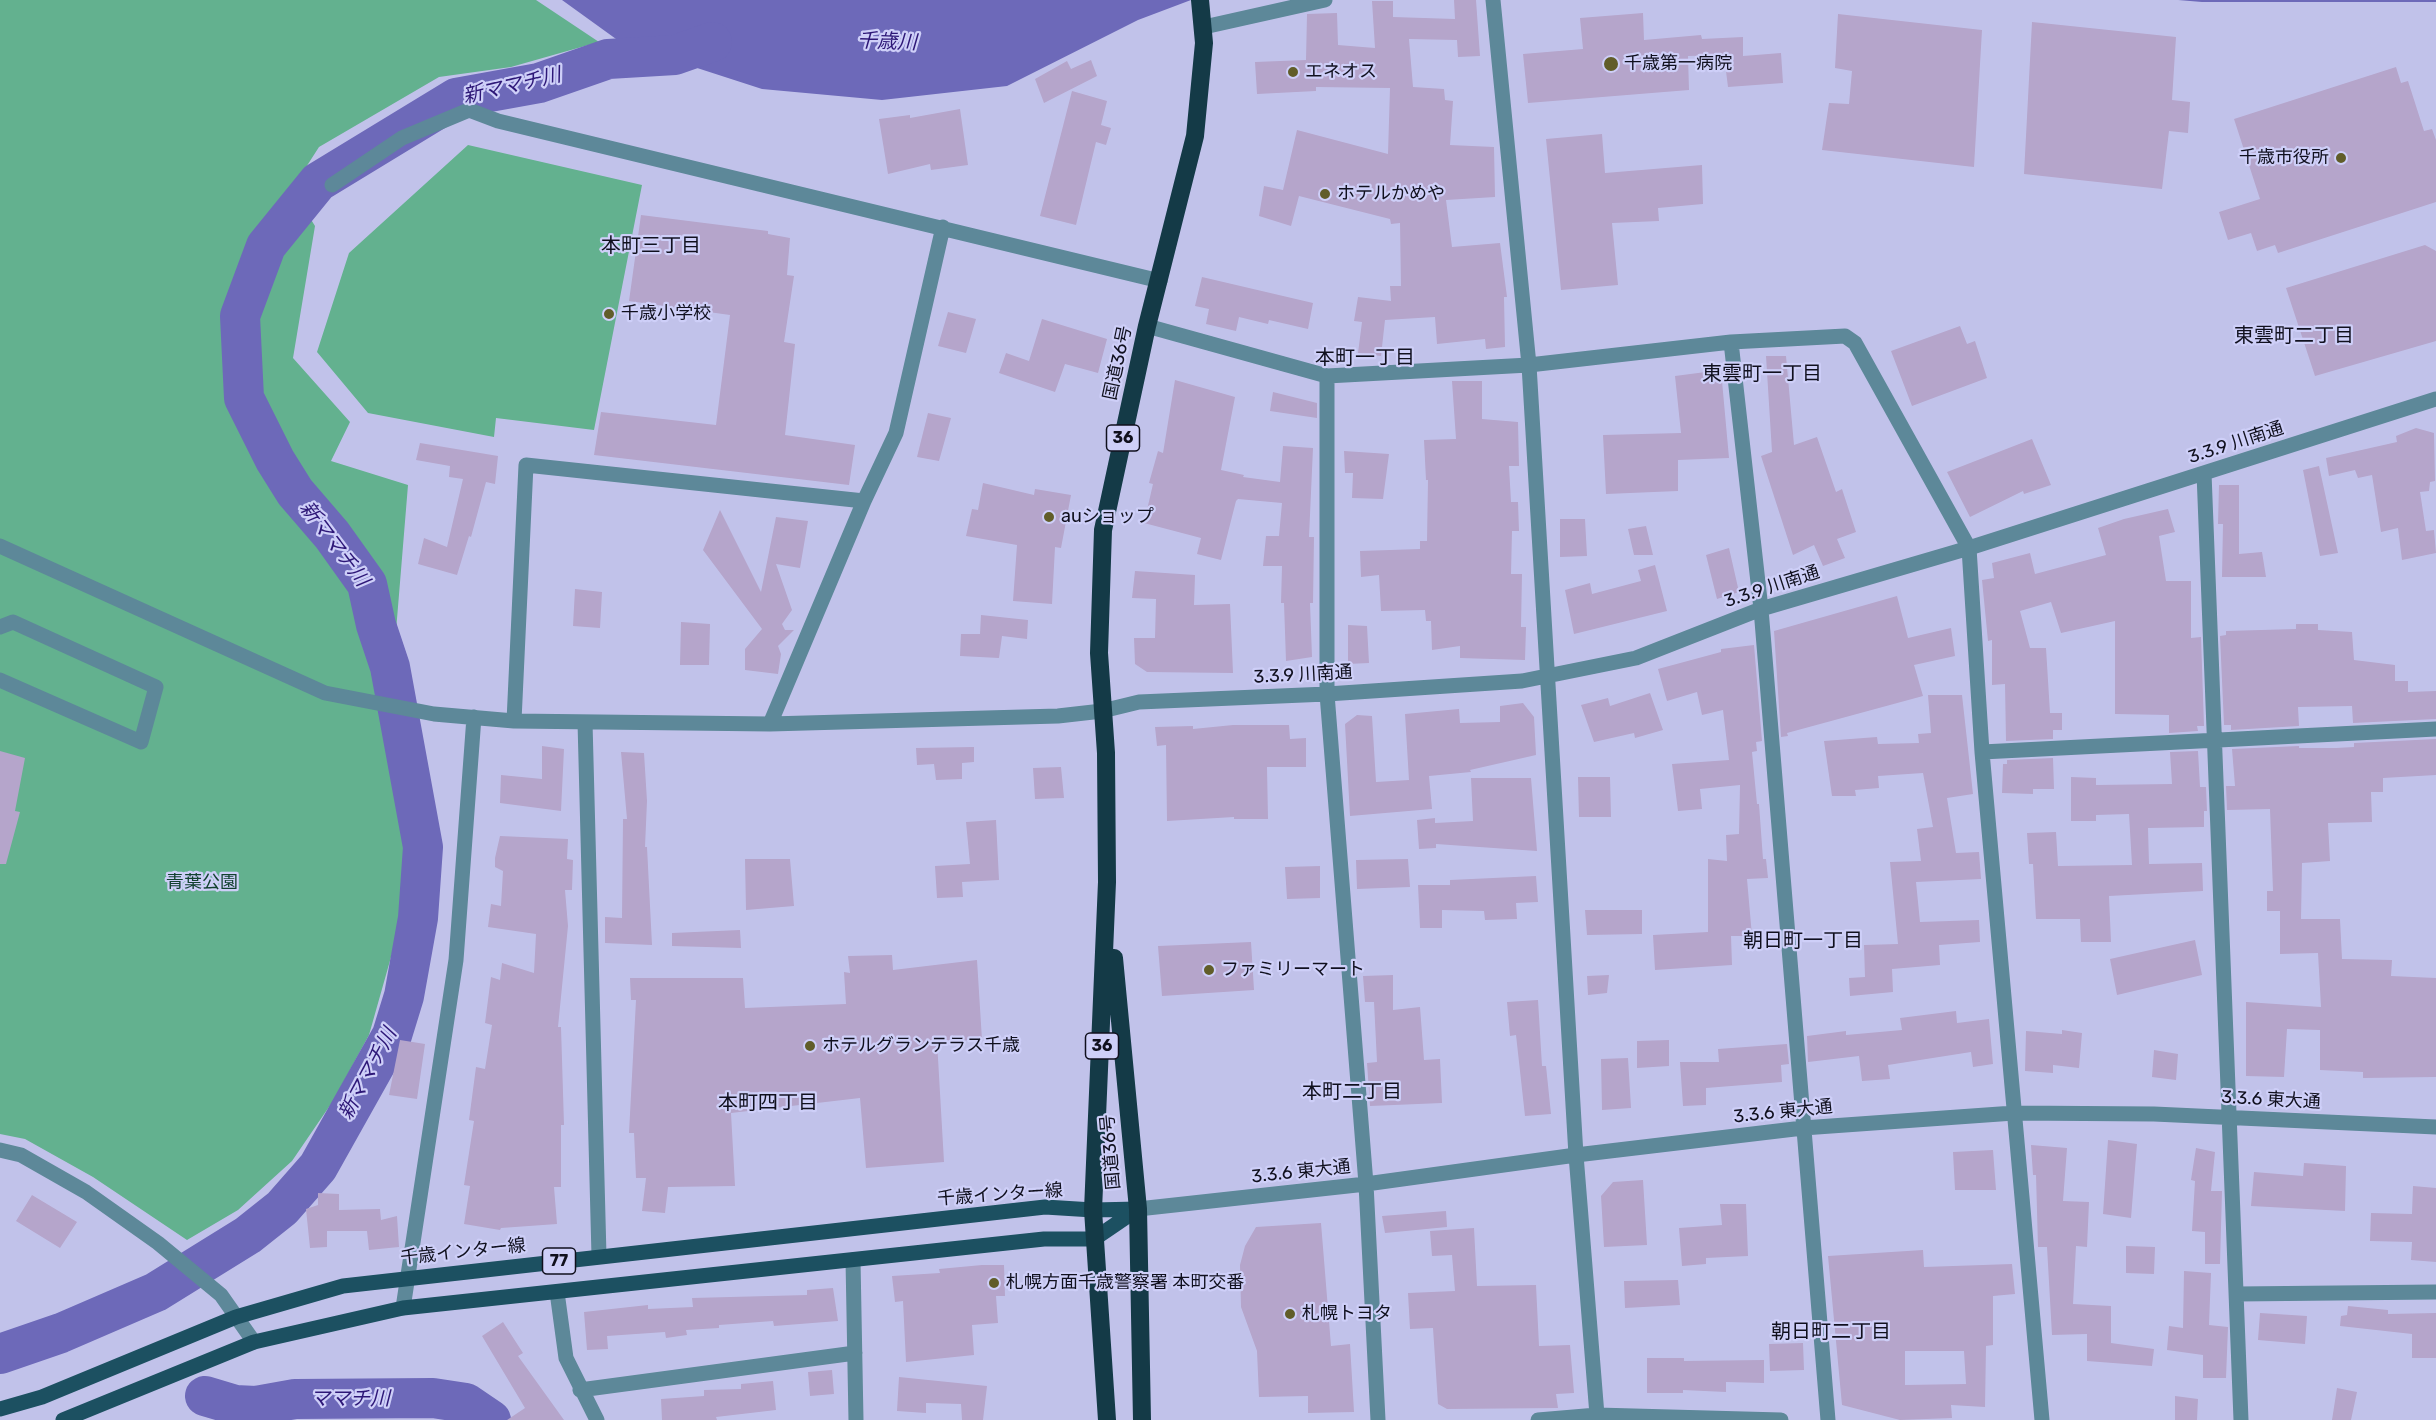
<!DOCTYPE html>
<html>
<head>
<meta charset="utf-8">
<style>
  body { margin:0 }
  canvas { display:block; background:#c1c2ea }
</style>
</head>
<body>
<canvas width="2436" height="1420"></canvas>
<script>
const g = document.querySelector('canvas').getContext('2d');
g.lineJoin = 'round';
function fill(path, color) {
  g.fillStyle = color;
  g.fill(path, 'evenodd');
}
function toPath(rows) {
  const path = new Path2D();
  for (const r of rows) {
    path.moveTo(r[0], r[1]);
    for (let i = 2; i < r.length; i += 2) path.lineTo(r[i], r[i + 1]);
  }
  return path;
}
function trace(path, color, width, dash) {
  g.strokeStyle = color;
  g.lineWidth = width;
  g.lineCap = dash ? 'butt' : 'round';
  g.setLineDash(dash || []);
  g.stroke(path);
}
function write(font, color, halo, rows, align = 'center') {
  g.font = font + ' Rubik,"Noto Sans JP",sans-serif';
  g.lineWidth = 4.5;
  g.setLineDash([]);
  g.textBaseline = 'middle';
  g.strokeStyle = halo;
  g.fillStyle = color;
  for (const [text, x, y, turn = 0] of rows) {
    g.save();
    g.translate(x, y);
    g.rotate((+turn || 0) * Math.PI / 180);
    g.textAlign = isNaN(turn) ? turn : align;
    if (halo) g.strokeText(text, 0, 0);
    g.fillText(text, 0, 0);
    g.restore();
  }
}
fill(toPath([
  [0,0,536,0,599,42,511,67,439,77,319,147,292,189,315,226,293,358,350,422,331,461,408,485,396,631,406,904,369,1035,333,1101,292,1161,238,1210,187,1240,93,1177,25,1139,0,1134],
  [468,145,642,185,594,430,496,418,494,437,368,413,317,352,349,253]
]), '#63b18f');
fill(toPath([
  [562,0,1191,0,1138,20,1007,86,882,100,762,89,623,44],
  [2178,0,2436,0,2436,2,2202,2]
]), '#6d69b9');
trace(toPath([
  [0,1354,61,1333,156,1292,248,1235,282,1208,318,1167,392,1035,404,996,418,918,423,847,390,667,376,625,367,584,332,535,295,492,275,460,244,398,240,316,266,246,318,182,456,98,539,83,608,59,675,55,712,42],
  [205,1396,235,1405,256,1406,295,1399,433,1398,466,1403,491,1420]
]), '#6d69b9', 40);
fill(toPath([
  [1454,0,1476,0,1480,56,1458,57,1457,40,1409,39,1413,87,1444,89,1445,100,1453,101,1450,145,1494,147,1495,197,1446,200,1452,247,1500,243,1507,297,1504,297,1505,347,1486,349,1485,339,1437,344,1435,317,1385,320,1381,356,1358,353,1362,322,1354,321,1358,297,1391,301,1390,286,1401,286,1400,223,1391,224,1390,219,1299,196,1291,226,1259,216,1264,186,1283,190,1297,130,1388,154,1390,88,1316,87,1316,91,1257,94,1255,62,1306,60,1307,14,1337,13,1338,45,1375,48,1372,1,1393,1,1393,17,1455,19],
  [1643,13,1644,40,1701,35,1702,39,1743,37,1743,56,1781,53,1783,83,1728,87,1724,55,1688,56,1689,90,1528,103,1523,54,1583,49,1580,18],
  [1838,14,1982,30,1974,167,1822,150,1829,103,1849,104,1852,71,1835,68],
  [2032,22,2176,37,2172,100,2190,102,2188,133,2169,131,2162,189,2024,174],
  [1091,60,1097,76,1044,103,1035,79,1067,61,1071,69],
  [2396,67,2401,83,2408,81,2424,131,2432,129,2436,140,2436,202,2278,253,2275,245,2257,251,2251,233,2228,240,2219,212,2260,199,2234,119],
  [1072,91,1107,101,1101,125,1111,128,1106,145,1096,142,1076,225,1040,216],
  [960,109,968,165,931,170,930,164,888,174,879,119,910,115,910,118],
  [1602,134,1605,173,1702,165,1703,204,1658,208,1659,221,1612,223,1618,285,1561,290,1546,139],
  [641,215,768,231,768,234,790,238,787,275,794,276,784,342,795,344,785,435,855,445,849,485,594,455,601,412,716,425,730,315,629,301],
  [2425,245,2436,251,2436,341,2315,376,2286,288],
  [1202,277,1313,303,1308,329,1269,320,1268,324,1239,317,1236,331,1206,324,1209,309,1195,306],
  [948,312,976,319,966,353,938,346],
  [1042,319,1107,339,1098,373,1065,364,1055,392,999,373,1006,353,1029,361],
  [1960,326,1967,344,1975,341,1987,378,1912,406,1891,351],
  [1766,356,1786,356,1794,445,1817,437,1836,492,1842,489,1856,532,1837,539,1845,558,1823,566,1814,545,1793,555,1761,456,1772,452],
  [1721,370,1729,458,1678,460,1678,491,1606,494,1603,435,1681,433,1675,376],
  [1175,380,1235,397,1221,470,1244,475,1243,477,1280,482,1283,446,1313,448,1309,537,1314,537,1313,603,1310,603,1312,657,1286,661,1284,603,1281,603,1282,566,1263,566,1266,536,1279,536,1282,503,1238,499,1236,501,1221,560,1197,554,1201,538,1144,523,1153,484,1149,483,1158,451,1163,453],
  [1452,381,1482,381,1482,419,1518,422,1519,466,1509,466,1511,502,1518,502,1519,531,1512,531,1511,574,1522,574,1521,627,1526,627,1525,660,1460,658,1460,646,1432,650,1431,621,1426,621,1425,610,1381,611,1379,575,1361,577,1360,551,1420,549,1420,541,1427,541,1428,480,1426,480,1424,440,1456,439],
  [1273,392,1317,403,1317,418,1270,411],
  [928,413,951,418,939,461,917,457],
  [2416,428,2434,433,2435,481,2430,482,2429,491,2420,492,2426,531,2434,530,2436,553,2402,560,2398,528,2381,532,2372,475,2358,478,2355,470,2329,476,2326,458,2397,442,2396,436],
  [2032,439,2051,485,2024,494,2023,491,1970,517,1947,472],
  [420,443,498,456,495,484,486,482,471,537,469,536,457,575,418,564,424,538,447,547,463,479,449,477,450,466,416,460],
  [1344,451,1389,454,1383,499,1352,498,1353,473,1345,473],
  [2319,466,2338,553,2320,556,2303,470],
  [983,483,1034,495,1035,489,1071,495,1061,548,1055,547,1052,604,1013,601,1017,545,966,536,972,509,978,510],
  [2219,485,2239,485,2239,554,2262,552,2266,577,2222,577,2223,524,2218,524],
  [2168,509,2175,532,2159,536,2166,581,2191,581,2191,638,2201,637,2204,726,2197,726,2198,731,2169,733,2169,715,2115,714,2115,621,2061,633,2051,602,2020,611,2030,648,2046,648,2050,713,2062,713,2062,730,2053,730,2053,739,2006,741,2005,684,1992,685,1992,640,1988,641,1982,580,1994,578,1992,563,2030,553,2035,574,2106,555,2098,528,2124,519],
  [720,510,761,592,776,517,808,521,800,568,776,564,792,610,782,624,785,630,794,630,778,646,781,654,778,674,745,670,745,649,762,629,703,550],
  [1560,519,1585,519,1587,556,1560,557],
  [1646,526,1653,555,1634,555,1628,529],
  [1729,548,1739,592,1717,599,1706,555],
  [1655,565,1667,611,1574,634,1565,590,1590,583,1592,594,1641,581,1638,570],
  [1135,571,1195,575,1194,605,1230,604,1233,673,1147,672,1135,664,1134,638,1155,638,1156,599,1132,598],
  [575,589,602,592,600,628,573,626],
  [1897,596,1908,638,1951,628,1955,656,1914,665,1923,696,1787,733,1788,736,1781,737,1774,631],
  [981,615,1028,620,1027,639,1002,636,999,658,960,656,961,634,980,634],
  [681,622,710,624,709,665,680,665],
  [2296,624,2318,624,2318,630,2352,632,2354,660,2395,665,2395,681,2408,681,2408,692,2436,691,2436,719,2353,723,2352,706,2298,707,2299,726,2231,730,2231,725,2224,725,2220,636,2226,635,2226,631,2296,629],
  [1348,625,1367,626,1369,663,1348,664],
  [1754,645,1762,741,1756,742,1757,751,1752,752,1757,804,1759,804,1763,859,1766,859,1768,878,1747,879,1752,936,1731,936,1732,965,1655,970,1653,935,1708,932,1708,859,1727,861,1726,835,1739,834,1740,785,1700,789,1702,809,1678,811,1672,764,1729,760,1723,710,1702,715,1697,692,1667,701,1658,669,1721,652,1721,649],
  [1650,693,1663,730,1635,738,1634,733,1594,742,1581,705,1608,698,1610,706],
  [1928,695,1962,695,1973,794,1947,798,1956,853,1979,852,1981,879,1916,882,1920,922,1979,920,1980,942,1939,945,1940,965,1892,969,1893,992,1850,996,1849,978,1865,977,1864,945,1898,944,1890,862,1921,861,1917,829,1933,827,1923,773,1878,776,1879,788,1855,790,1856,796,1832,796,1824,741,1877,737,1878,744,1919,743,1918,734,1931,733],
  [1523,703,1534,717,1536,755,1470,770,1471,772,1429,776,1432,809,1350,816,1345,724,1357,715,1372,716,1376,782,1409,780,1405,714,1459,709,1460,723,1500,722,1500,706],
  [1233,725,1289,725,1290,739,1306,738,1306,767,1267,767,1268,819,1234,819,1234,817,1167,821,1166,745,1157,746,1155,727,1193,726,1193,729],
  [2436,739,2436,775,2383,778,2383,792,2371,792,2372,822,2328,823,2330,861,2302,863,2301,919,2340,919,2342,959,2392,960,2391,976,2436,978,2436,1077,2363,1078,2363,1072,2320,1070,2320,1030,2287,1029,2284,1077,2246,1076,2246,1002,2321,1007,2318,953,2280,954,2280,911,2267,911,2267,891,2273,891,2270,809,2227,810,2226,786,2235,786,2232,749,2299,746,2299,748,2336,748,2354,747,2354,743],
  [542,746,564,749,561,811,500,803,501,775,542,779],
  [974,747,974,762,962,763,962,779,936,780,934,764,917,765,916,748],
  [0,751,25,758,15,811,20,812,6,864,0,864],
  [2198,751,2200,787,2206,787,2207,811,2204,811,2204,827,2148,828,2149,864,2202,863,2203,891,2109,896,2111,942,2081,942,2080,919,2036,919,2033,864,2029,864,2027,833,2056,832,2058,866,2132,865,2129,814,2096,815,2096,821,2071,821,2071,777,2096,778,2096,785,2172,784,2170,752],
  [621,752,644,753,647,801,645,847,647,847,652,945,605,943,605,917,622,918,623,819,627,819],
  [2053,758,2054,789,2033,789,2033,794,2002,793,2003,764,2007,764,2007,760],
  [1061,767,1064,798,1035,799,1033,768],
  [1578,777,1610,777,1611,817,1579,817],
  [1471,778,1531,778,1537,851,1436,844,1436,848,1419,849,1417,820,1435,818,1435,823,1473,821],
  [996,820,999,880,962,882,963,897,937,898,935,866,970,864,966,822],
  [500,836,568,839,567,859,573,860,572,890,565,890,568,926,558,1027,561,1027,564,1125,561,1125,561,1187,554,1187,557,1224,501,1228,500,1230,464,1224,470,1186,464,1185,474,1121,469,1120,476,1067,485,1069,492,1025,485,1023,491,977,500,980,502,963,534,973,536,934,488,927,491,904,501,906,503,871,495,867,495,858],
  [745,859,790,859,794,906,746,910],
  [1408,859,1410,887,1357,889,1356,860],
  [1320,866,1320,898,1287,899,1285,867],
  [1536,876,1538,902,1516,903,1517,919,1485,920,1484,911,1442,910,1442,928,1420,928,1418,885,1450,885,1450,880],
  [1585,910,1642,910,1642,934,1587,935],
  [740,930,741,948,672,946,672,933],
  [2195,940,2202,975,2117,995,2110,959],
  [1251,942,1254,990,1162,996,1158,946],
  [892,955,893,970,977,960,982,1040,937,1041,944,1162,866,1168,860,1098,731,1113,735,1186,668,1187,665,1213,642,1211,646,1178,636,1178,634,1133,629,1133,636,1000,631,1000,630,978,743,978,745,1008,846,1004,844,972,850,973,848,956],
  [1393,975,1393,1010,1420,1007,1424,1060,1440,1059,1442,1103,1370,1106,1367,1063,1377,1062,1374,1002,1365,1002,1363,976],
  [1609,975,1607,993,1588,995,1587,976],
  [1538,1000,1542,1066,1546,1066,1551,1114,1525,1116,1516,1035,1510,1036,1507,1002],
  [1956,1011,1957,1023,1989,1019,1993,1064,1973,1067,1971,1052,1888,1065,1890,1079,1862,1081,1859,1056,1808,1062,1807,1036,1846,1031,1846,1035,1902,1030,1900,1018],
  [2062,1030,2082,1033,2079,1068,2053,1065,2053,1073,2025,1071,2026,1031,2062,1034],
  [400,1040,425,1044,417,1099,389,1095],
  [1669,1040,1669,1066,1637,1068,1637,1041],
  [1787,1044,1789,1064,1781,1065,1782,1082,1706,1088,1706,1105,1683,1106,1680,1062,1719,1062,1718,1049],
  [2154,1050,2178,1054,2176,1080,2152,1077],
  [1628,1058,1631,1108,1602,1110,1601,1059],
  [2108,1140,2137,1144,2131,1218,2103,1214],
  [2031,1145,2067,1148,2063,1201,2089,1202,2087,1247,2076,1246,2073,1304,2111,1306,2111,1343,2154,1349,2152,1366,2087,1361,2087,1334,2052,1335,2047,1247,2038,1247,2036,1175,2033,1175],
  [2196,1148,2215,1152,2211,1191,2222,1191,2220,1264,2205,1264,2205,1232,2192,1231,2195,1181,2191,1180],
  [1993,1150,1996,1190,1955,1190,1953,1152],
  [2304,1163,2346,1166,2345,1211,2251,1206,2254,1172,2303,1176],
  [1643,1180,1647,1245,1604,1247,1601,1196,1613,1182],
  [2413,1186,2436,1188,2436,1262,2411,1260,2412,1242,2370,1241,2371,1213,2412,1214],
  [318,1193,339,1194,339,1210,380,1209,381,1220,397,1216,399,1247,369,1250,367,1231,327,1231,327,1247,310,1248,306,1209,318,1205],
  [32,1195,77,1222,60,1248,16,1221],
  [1720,1204,1746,1204,1748,1256,1706,1258,1706,1264,1682,1266,1679,1228,1722,1225],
  [1446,1211,1447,1227,1385,1233,1382,1216],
  [1321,1223,1331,1346,1350,1344,1354,1412,1308,1413,1308,1396,1259,1397,1257,1351,1241,1307,1240,1265,1245,1246,1256,1227],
  [1474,1228,1477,1286,1536,1285,1539,1346,1570,1345,1574,1393,1556,1394,1558,1408,1447,1409,1438,1404,1433,1328,1410,1329,1408,1293,1455,1291,1452,1255,1432,1256,1430,1231],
  [2126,1246,2155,1247,2154,1274,2126,1273],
  [1923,1250,1924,1267,2012,1264,2015,1294,1993,1296,1993,1345,1986,1346,1985,1407,1951,1405,1952,1418,1900,1420,1842,1405,1828,1256],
  [1905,1351,1964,1351,1966,1384,1905,1385],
  [982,1265,1004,1265,1005,1296,996,1296,998,1323,972,1325,974,1355,906,1362,903,1301,895,1302,892,1276,940,1273,939,1269],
  [2184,1271,2211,1273,2209,1325,2228,1327,2226,1378,2203,1378,2203,1355,2167,1350,2169,1326,2183,1328],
  [1678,1280,1680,1305,1625,1308,1624,1281],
  [833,1288,838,1321,774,1326,773,1321,719,1325,719,1328,686,1330,687,1335,666,1338,665,1332,607,1336,608,1349,587,1350,584,1312,648,1305,648,1309,693,1307,692,1298,807,1295,807,1290],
  [2348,1306,2388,1310,2388,1314,2436,1313,2436,1358,2412,1358,2412,1334,2340,1326,2341,1316,2347,1315],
  [2260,1313,2307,1316,2305,1344,2258,1340],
  [503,1322,523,1353,518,1356,564,1420,507,1420,525,1408,482,1336],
  [1803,1343,1804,1370,1770,1371,1769,1344],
  [1647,1358,1684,1358,1684,1361,1764,1360,1764,1383,1726,1382,1726,1392,1683,1390,1683,1393,1647,1393],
  [832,1370,834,1394,810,1396,808,1372],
  [899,1377,987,1386,983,1420,962,1420,961,1404,926,1403,926,1413,897,1411],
  [773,1381,776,1410,716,1417,717,1420,662,1420,661,1399,704,1396,704,1390,741,1389,741,1384],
  [2337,1388,2357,1392,2351,1420,2332,1420],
  [2175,1396,2198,1399,2197,1420,2175,1420]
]), '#b5a5cb');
trace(toPath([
  [1493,0,1529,365,1576,1155,1597,1415],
  [1204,27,1325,0],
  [332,185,402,138,469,110,498,121,1160,281],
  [1147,326,1327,376,1529,365,1731,342,1845,336,1855,343,1969,548,1982,752,2042,1420],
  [1731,342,1761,609,1828,1420],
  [1327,376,1327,694,1366,1184,1378,1420],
  [2204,473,2241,1420],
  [0,546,325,693,434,714,514,721,770,724,1058,716,1102,711,1139,702,1327,694,1522,681,1636,658,1761,609,1969,548,2436,399],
  [0,627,13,622,156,687,141,742,0,680],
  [514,721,526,465,864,501],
  [585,722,599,1256],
  [770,724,864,501,896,433,943,227],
  [1982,752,2436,729],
  [0,1150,21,1155,86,1192,158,1243,221,1295,254,1342],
  [1138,1209,1366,1184,1576,1155,1803,1128,2014,1113,2154,1114,2436,1127],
  [853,1260,856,1420],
  [557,1292,566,1358,597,1420],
  [2237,1294,2436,1292],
  [403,1308,456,960,474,717],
  [580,1390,855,1353],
  [1538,1420,1597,1415,1781,1420]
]), '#5d8899', 15);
trace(toPath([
  [0,1409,42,1397,236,1317,343,1286,1045,1207,1093,1210,1138,1209],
  [63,1420,254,1342,403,1308,1044,1239,1094,1239,1138,1209]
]), '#1c5061', 15);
trace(toPath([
  [1114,958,1138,1209,1142,1420],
  [1107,1420,1093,1210,1107,882,1106,753,1099,653,1103,530,1147,326,1195,136,1204,43,1200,0]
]), '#143a47', 18);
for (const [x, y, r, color] of [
  [1611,64,8,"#615d29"],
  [1293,72,6,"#615d29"],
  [2341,158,6,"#615d29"],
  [1325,194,6,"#615d29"],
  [609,314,6,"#615d29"],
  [1049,517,6,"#615d29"],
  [1209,970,6,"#615d29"],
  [810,1046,6,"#615d29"],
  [994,1283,6,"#615d29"],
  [1290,1314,6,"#615d29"]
]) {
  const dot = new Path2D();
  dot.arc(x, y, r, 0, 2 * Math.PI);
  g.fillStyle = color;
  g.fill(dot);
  trace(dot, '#cecff8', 2);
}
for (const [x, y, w] of [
  [1123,438,33],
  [1102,1046,33],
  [559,1261,33]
]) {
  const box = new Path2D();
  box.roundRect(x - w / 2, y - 13, w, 26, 4.5);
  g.fillStyle = '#cecff8';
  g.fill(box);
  trace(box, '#10101e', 1.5);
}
write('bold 16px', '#10101e', null, [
  ["36",1123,438],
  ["36",1102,1046],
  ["77",559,1261]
]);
write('18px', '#10101e', '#cecff8', [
  ["千歳第一病院",1624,64],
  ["エネオス",1305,72],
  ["千歳市役所",2329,158,"right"],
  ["ホテルかめや",1337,194],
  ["千歳小学校",621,314],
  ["auショップ",1061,517],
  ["ファミリーマート",1221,970],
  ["ホテルグランテラス千歳",822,1046],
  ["札幌方面千歳警察署 本町交番",1006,1283],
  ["札幌トヨタ",1302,1314]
], 'left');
write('18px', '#10101e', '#cecff8', [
  ["国道36号",1118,363,-78],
  ["3.3.9 川南通",2236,443,-18],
  ["3.3.9 川南通",1772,587,-18],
  ["3.3.9 川南通",1303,675,-3],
  ["3.3.6 東大通",2271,1100,3],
  ["3.3.6 東大通",1783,1112,-6],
  ["国道36号",1111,1152,-95],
  ["3.3.6 東大通",1301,1172,-6],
  ["千歳インター線",1000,1195,-4],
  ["千歳インター線",463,1252,-6]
]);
write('18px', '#12412f', '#cecff8', [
  ["青葉公園",202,883]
]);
write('italic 20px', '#2d1777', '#cecff8', [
  ["千歳川",887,42,2],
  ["新ママチ川",512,86,-13],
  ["新ママチ川",334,544,53],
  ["新ママチ川",368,1074,-62],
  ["ママチ川",350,1399]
]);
write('20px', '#10101e', '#cecff8', [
  ["本町三丁目",651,246],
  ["東雲町二丁目",2294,336],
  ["本町一丁目",1365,358],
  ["東雲町一丁目",1762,374],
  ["朝日町一丁目",1803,941],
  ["本町二丁目",1352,1092],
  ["本町四丁目",768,1103],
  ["朝日町二丁目",1831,1332]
]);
</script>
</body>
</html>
